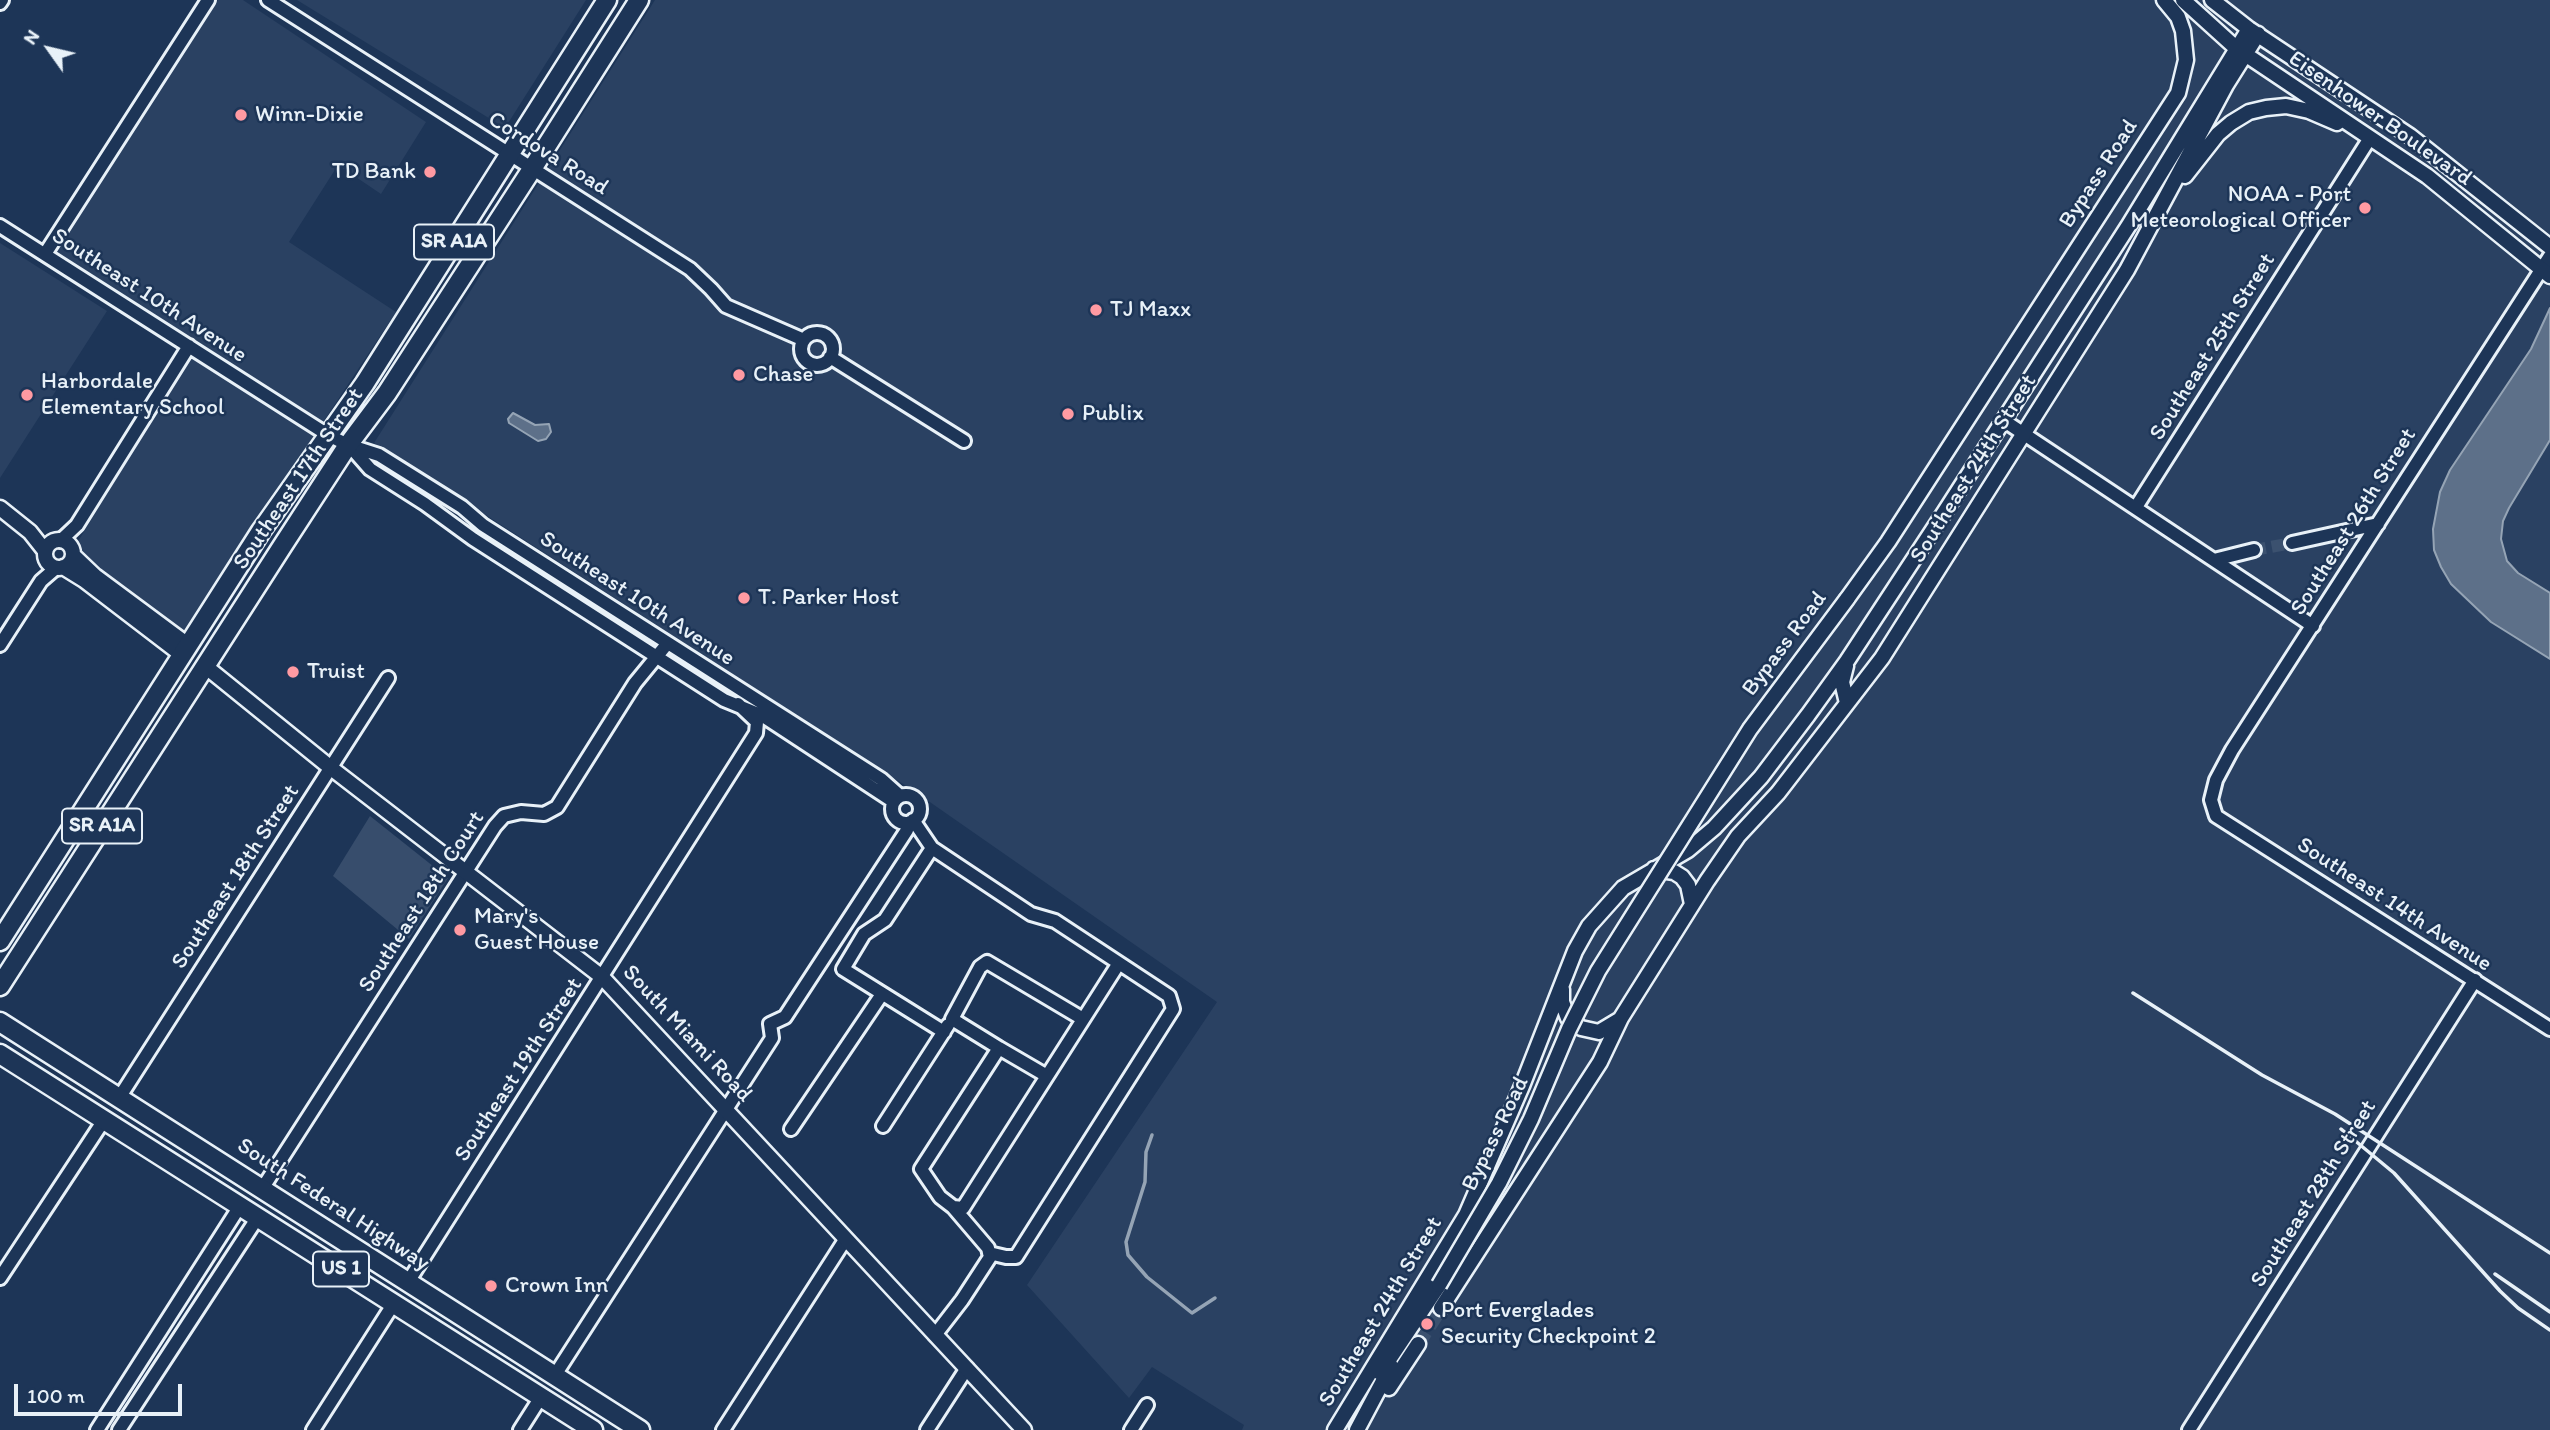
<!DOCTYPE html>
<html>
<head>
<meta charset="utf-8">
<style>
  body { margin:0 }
  #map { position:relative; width:2550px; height:1430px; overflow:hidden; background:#1d3557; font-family:Itim,sans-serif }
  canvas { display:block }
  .north { position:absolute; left:14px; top:14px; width:70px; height:70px; -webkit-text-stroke:5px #1d3557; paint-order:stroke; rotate:304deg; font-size:19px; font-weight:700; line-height:28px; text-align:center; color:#e8f1f8 }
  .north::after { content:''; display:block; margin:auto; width:24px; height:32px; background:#e8f1f8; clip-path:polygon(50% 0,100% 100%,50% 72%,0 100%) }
  .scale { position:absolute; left:14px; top:1384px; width:168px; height:32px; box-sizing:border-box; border:4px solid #e8f1f8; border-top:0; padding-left:9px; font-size:21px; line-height:24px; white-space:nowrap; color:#e8f1f8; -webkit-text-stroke:5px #1d3557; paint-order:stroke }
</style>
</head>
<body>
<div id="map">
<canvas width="2550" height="1430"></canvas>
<div class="north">N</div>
<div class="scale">100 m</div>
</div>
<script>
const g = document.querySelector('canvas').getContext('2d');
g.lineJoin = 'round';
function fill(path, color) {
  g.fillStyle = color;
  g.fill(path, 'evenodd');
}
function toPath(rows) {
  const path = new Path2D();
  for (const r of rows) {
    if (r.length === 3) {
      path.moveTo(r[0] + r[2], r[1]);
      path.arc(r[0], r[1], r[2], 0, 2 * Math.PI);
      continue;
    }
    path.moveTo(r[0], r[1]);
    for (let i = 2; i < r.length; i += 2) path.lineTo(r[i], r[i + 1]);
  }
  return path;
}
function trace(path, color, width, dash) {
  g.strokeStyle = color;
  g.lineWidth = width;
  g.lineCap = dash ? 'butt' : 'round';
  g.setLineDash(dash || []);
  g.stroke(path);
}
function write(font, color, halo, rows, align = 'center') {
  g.font = font + ' Itim,sans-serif';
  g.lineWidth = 5;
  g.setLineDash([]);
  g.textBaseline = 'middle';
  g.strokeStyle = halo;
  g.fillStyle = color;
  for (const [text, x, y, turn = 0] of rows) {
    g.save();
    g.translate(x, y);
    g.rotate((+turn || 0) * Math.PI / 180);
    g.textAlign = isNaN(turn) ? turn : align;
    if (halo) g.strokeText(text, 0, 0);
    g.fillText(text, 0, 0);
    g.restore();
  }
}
fill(toPath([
  [218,0,243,0,426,122,381,194,338,165,289,242,396,312,182,635,71,553,197,346,51,253],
  [297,0,586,0,505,128],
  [655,0,2550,0,2550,1430,1242,1430,1244,1425,1152,1367,1129,1398,1027,1285,1217,1002,914,791,374,443],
  [0,243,107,311,0,478]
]), '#2a4162');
fill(toPath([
  [370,816,448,878,409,939,333,876]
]), '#374d6c');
const water = toPath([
  [2550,308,2550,440,2509,508,2503,521,2501,539,2507,561,2518,573,2550,593,2550,659,2491,622,2451,584,2441,567,2434,550,2433,529,2440,492,2450,470,2531,349,2550,308],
  [513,413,535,425,549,424,551,432,546,439,538,441,509,423,508,419,513,413]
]);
fill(water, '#5d7089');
trace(water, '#95a4b5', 2);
trace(toPath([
  [1152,1135,1146,1152,1145,1182,1126,1242,1128,1255,1147,1277,1192,1313,1215,1298]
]), '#95a4b5', 3.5);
trace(toPath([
  [2254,550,2292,543]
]), '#3b516f', 12, [12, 6]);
trace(toPath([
  [1418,1344,1441,1308]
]), '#3b516f', 14, [14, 7]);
const minor = toPath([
  [268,0,690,269,711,289,726,306,804,340],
  [0,3,2,0],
  [0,226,328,435,348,445,379,455,462,507,483,525,881,779,900,796],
  [45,254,208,0],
  [2550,256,2232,750,2216,780,2211,800,2216,816,2550,1029],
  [817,349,16],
  [830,357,964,441],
  [2003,420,2313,626],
  [349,445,370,469,425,504,473,539,724,700,763,716,894,802],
  [2136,507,2370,138],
  [60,541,77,525,189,346],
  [2292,543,2378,524],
  [2214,560,2254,550],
  [0,645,41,581,56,568],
  [906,809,14],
  [913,820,932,848,1031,914,1055,921,1169,996,1173,1009,1016,1257,1006,1257,989,1253],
  [932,848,885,920,864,934,843,969,944,1032],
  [1083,1019,987,962,980,967,952,1019,999,1048,921,1169,940,1197,953,1207,963,1208,1119,963],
  [999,1048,1047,1076],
  [119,1098,388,678],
  [883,1126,948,1025],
  [791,1129,882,994],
  [262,1189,495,826,504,816,521,812,544,814,557,807,635,683,667,644],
  [0,1278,104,1120],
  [408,1282,756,733,757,722,738,704],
  [935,1335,962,1300,990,1257,988,1248,953,1207],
  [555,1375,772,1038,770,1024,785,1017,907,830,910,822],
  [97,1430,240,1206],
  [119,1430,258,1217],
  [313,1430,394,1303],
  [520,1430,541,1397],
  [723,1430,845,1240],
  [927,1430,967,1368],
  [1131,1430,1147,1405],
  [2189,1430,2475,980]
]);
const tertiary = toPath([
  [2183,0,2236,48,2427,176,2550,276],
  [2212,0,2249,29,2410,136,2550,247],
  [2185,176,2218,134,2231,123,2249,112,2266,108,2286,106,2309,111,2337,123],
  [0,508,30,532,45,551],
  [59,554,14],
  [73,555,95,576,188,645],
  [63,567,84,580,182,655],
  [1847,599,1888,542,2178,93,2186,60,2183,31,2178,17,2164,0],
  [205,666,331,768,602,977,1024,1430],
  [1846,666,1842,682,1847,703],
  [1654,869,1674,872,1682,877,1688,885,1692,904],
  [1562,989,1562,1002,1568,1018,1581,1028,1599,1032,1619,1020],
  [1441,1308,1600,1062,1621,1018,1707,881,1738,836,1778,793,1882,658,2127,270,2226,85,2258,34],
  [1380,1373,1439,1285],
  [1389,1388,1418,1344],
  [1335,1430,1466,1215,1522,1086,1575,951,1589,926,1623,888,1688,850,1714,828,1761,777,1808,715,1847,661,1944,513,2129,225,2249,29],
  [1357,1430,1391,1366]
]);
const primary = toPath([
  [0,941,261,531,365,383,607,0],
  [0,986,283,545,348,445,387,393,532,169,639,0],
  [0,1022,640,1430],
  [0,1054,593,1430]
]);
trace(minor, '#e8f1f8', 18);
trace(tertiary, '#e8f1f8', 19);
trace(primary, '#e8f1f8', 23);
trace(minor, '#1d3557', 12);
trace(tertiary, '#1d3557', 14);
trace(primary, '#1d3557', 18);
trace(toPath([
  [2133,993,2262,1075,2335,1114,2550,1253],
  [2341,1129,2394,1173,2500,1291,2518,1308,2550,1330],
  [2495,1274,2550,1312]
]), '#e8f1f8', 3.5);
const tertiaryBridge = toPath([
  [1439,1285,1499,1183,1531,1119,1569,1029,1598,971,1750,729,1847,599]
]);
trace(tertiaryBridge, '#e8f1f8', 19, []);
trace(tertiaryBridge, '#1d3557', 14);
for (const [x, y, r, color] of [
  [241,115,7,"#ff9aa2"],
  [430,172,7,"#ff9aa2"],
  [2365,208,7,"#ff9aa2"],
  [1096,310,7,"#ff9aa2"],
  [739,375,7,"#ff9aa2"],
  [27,395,7,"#ff9aa2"],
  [1068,414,7,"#ff9aa2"],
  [744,598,7,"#ff9aa2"],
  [293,672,7,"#ff9aa2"],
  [460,930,7,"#ff9aa2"],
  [491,1286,7,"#ff9aa2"],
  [1427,1324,7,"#ff9aa2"]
]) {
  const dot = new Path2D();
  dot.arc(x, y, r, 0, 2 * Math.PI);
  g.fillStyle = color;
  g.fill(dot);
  trace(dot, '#1d3557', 2.5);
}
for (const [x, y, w] of [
  [454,242,80],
  [102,826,80],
  [341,1269,56]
]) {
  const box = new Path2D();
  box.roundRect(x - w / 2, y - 17.5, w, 35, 5);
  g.fillStyle = '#1d3557';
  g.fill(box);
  trace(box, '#e8f1f8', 2);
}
write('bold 21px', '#e8f1f8', null, [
  ["SR A1A",454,242],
  ["SR A1A",102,826],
  ["US 1",341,1269]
]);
write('23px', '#e8f1f8', '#1d3557', [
  ["Winn-Dixie",255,115],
  ["TD Bank",416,172,"right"],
  ["NOAA - Port",2351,195,"right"],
  ["Meteorological Officer",2351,221,"right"],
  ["TJ Maxx",1110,310],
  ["Chase",753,375],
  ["Harbordale",41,382],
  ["Elementary School",41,408],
  ["Publix",1082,414],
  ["T. Parker Host",758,598],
  ["Truist",307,672],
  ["Mary's",474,917],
  ["Guest House",474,943],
  ["Crown Inn",505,1286],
  ["Port Everglades",1441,1311],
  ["Security Checkpoint 2",1441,1337]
], 'left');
write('23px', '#e8f1f8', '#1d3557', [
  ["Eisenhower Boulevard",2380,119,35],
  ["Cordova Road",548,154,32],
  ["Bypass Road",2099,174,-57],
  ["Southeast 10th Avenue",149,296,33],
  ["Southeast 25th Street",2213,347,-58],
  ["Southeast 24th Street",1974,469,-58],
  ["Southeast 17th Street",299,479,-56],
  ["Southeast 26th Street",2354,522,-58],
  ["Southeast 10th Avenue",637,599,33],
  ["Bypass Road",1785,644,-53],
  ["Southeast 18th Street",236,877,-57],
  ["Southeast 18th Court",422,902,-57],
  ["Southeast 14th Avenue",2394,905,33],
  ["South Miami Road",687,1034,47],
  ["Southeast 19th Street",519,1070,-57],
  ["Bypass Road",1496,1134,-64],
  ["Southeast 28th Street",2314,1194,-58],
  ["South Federal Highway",333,1205,33],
  ["Southeast 24th Street",1381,1312,-59]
]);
</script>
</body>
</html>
